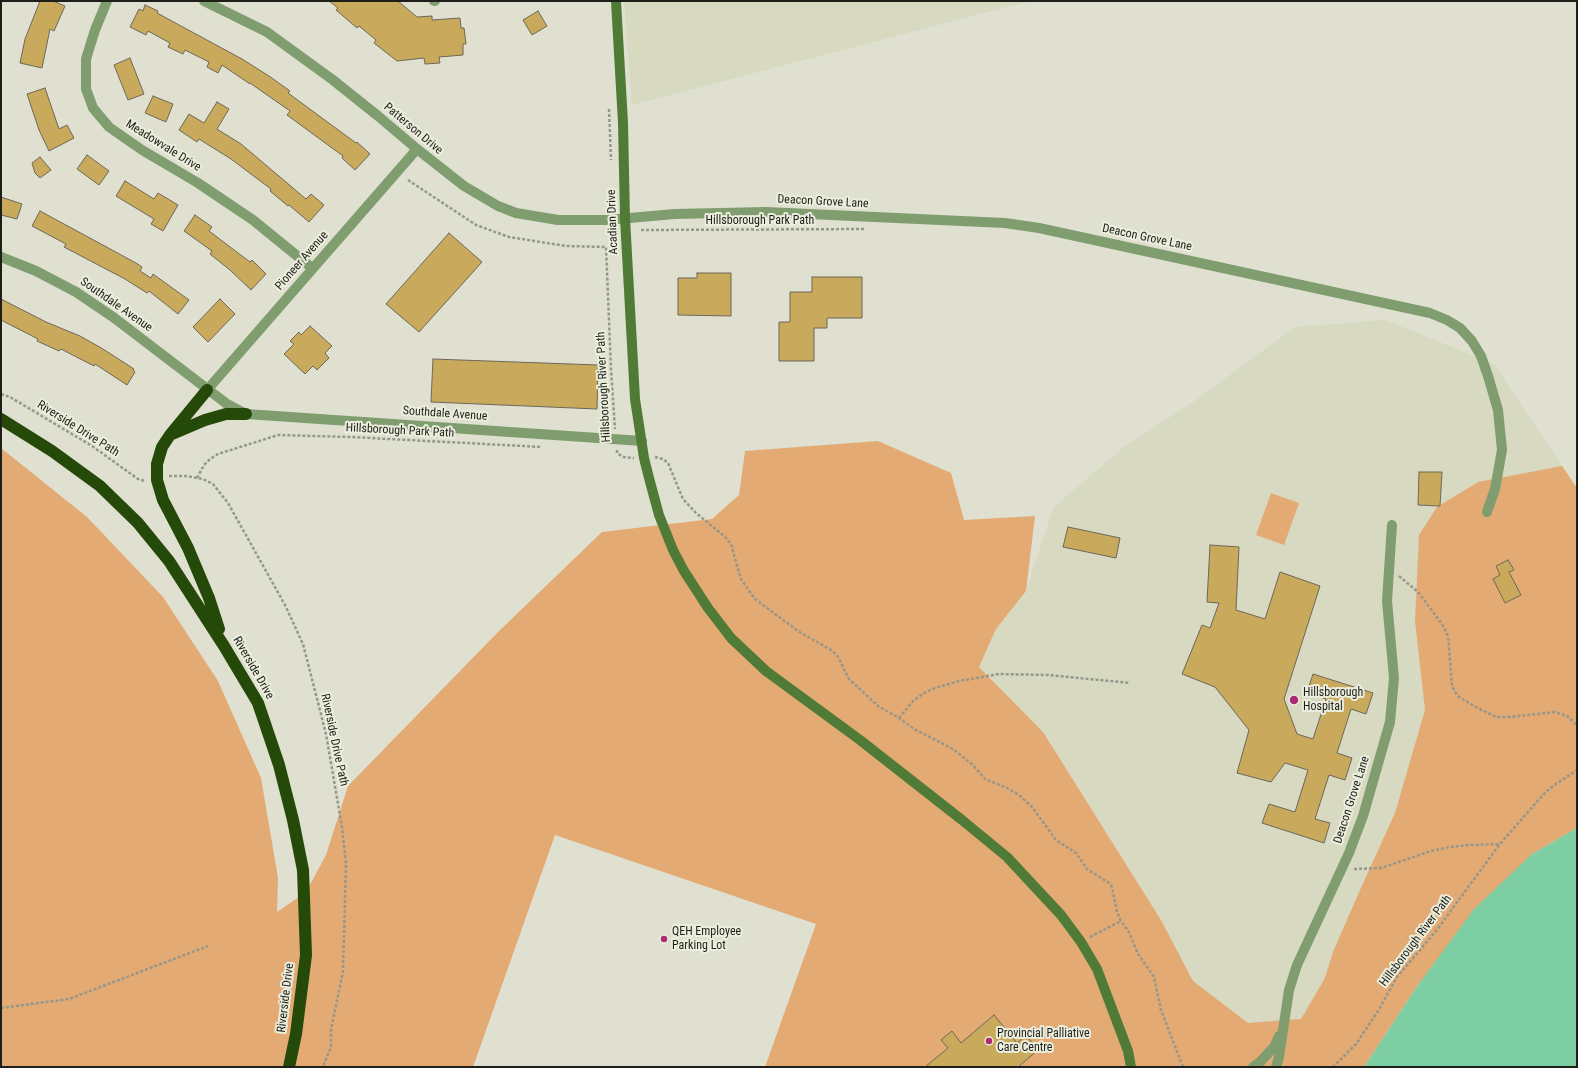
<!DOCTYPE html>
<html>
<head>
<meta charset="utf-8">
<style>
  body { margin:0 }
  #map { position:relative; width:1578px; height:1068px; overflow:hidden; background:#dfe0d0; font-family:"Roboto Condensed",sans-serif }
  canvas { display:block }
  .frame { position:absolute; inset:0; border:2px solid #1e1f19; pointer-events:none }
</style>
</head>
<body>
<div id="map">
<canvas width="1578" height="1068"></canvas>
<div class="frame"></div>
</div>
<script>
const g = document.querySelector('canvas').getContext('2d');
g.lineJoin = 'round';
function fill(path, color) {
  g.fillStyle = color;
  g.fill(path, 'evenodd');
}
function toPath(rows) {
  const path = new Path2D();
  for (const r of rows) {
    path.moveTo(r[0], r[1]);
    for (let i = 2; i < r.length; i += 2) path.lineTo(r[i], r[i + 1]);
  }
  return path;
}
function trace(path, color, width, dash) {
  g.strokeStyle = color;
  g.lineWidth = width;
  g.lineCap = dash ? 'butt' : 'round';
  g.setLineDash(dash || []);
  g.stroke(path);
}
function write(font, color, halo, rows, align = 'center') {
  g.font = font + ' "Roboto Condensed",sans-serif';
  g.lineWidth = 4;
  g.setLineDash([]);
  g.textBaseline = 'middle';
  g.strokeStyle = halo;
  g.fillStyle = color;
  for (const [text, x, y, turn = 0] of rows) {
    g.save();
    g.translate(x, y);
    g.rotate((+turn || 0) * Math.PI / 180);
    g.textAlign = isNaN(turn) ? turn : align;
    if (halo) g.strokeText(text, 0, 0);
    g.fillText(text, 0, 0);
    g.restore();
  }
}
fill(toPath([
  [624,1,1030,1,632,105],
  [1385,320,1494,364,1577,488,1508,861,1357,1058,1248,1023,1193,981,1161,920,1043,732,979,667,996,629,1026,591,1054,507,1124,447,1196,400,1295,327]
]), '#d7d9c1');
fill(toPath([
  [878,441,951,473,964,520,1035,516,1026,591,996,629,979,667,1043,732,1161,920,1193,981,1248,1023,1301,1019,1325,978,1333,952,1360,890,1395,813,1425,710,1415,621,1419,535,1437,507,1478,482,1562,466,1577,488,1577,828,1532,854,1418,985,1364,1067,765,1067,816,924,555,835,473,1067,1,1067,1,448,87,517,163,597,218,681,261,778,278,878,277,912,306,892,326,855,348,786,498,632,602,532,712,519,739,495,745,451],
  [1271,493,1299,503,1284,545,1256,535]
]), '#e4aa74');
fill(toPath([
  [1577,828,1577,1067,1364,1067,1418,985,1474,909,1532,854]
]), '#7dcea2');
const building = toPath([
  [40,1,53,1,65,6,54,31,50,29,42,68,20,63,25,39,40,1],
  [329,1,398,1,417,17,432,16,432,20,460,18,461,28,464,28,466,44,463,44,463,55,439,57,440,63,425,64,424,58,397,61,374,43,376,40,359,26,357,28,336,10,338,8,329,1],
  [145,5,158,11,157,13,242,59,269,76,290,91,288,93,356,143,357,142,370,154,355,170,342,158,343,156,287,115,290,111,250,83,250,84,222,65,218,73,207,67,209,62,185,50,183,54,168,47,170,43,148,31,146,35,130,27,139,9,143,11,145,5],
  [538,11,547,26,532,35,523,20,538,11],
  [130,58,144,94,128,100,114,65,130,58],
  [45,88,59,129,67,125,74,138,49,151,39,130,27,94,45,88],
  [153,96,173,104,166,122,145,113,153,96],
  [217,102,229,109,217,129,241,144,306,199,311,194,324,205,309,222,289,205,288,206,270,191,271,189,231,159,199,139,197,142,179,130,189,114,204,123,217,102],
  [87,155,109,171,99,185,77,169,87,155],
  [40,157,51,170,40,178,35,173,32,163,40,157],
  [125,181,154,199,158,193,178,205,163,231,151,224,154,219,116,196,125,181],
  [1,197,22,204,17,219,1,215,1,197],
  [40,211,136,263,142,267,140,271,151,278,153,274,189,300,178,314,149,291,147,293,125,279,64,247,66,244,32,226,40,211],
  [195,215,212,227,209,231,250,262,252,260,266,274,251,290,230,270,210,254,212,251,184,231,195,215],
  [449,233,482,262,419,332,386,304,449,233],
  [697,273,731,273,731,316,678,315,678,278,697,278,697,273],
  [812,277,862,277,862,318,827,318,827,328,814,328,814,361,779,361,779,322,790,322,790,292,812,292,812,277],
  [1,299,46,322,80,336,103,349,134,369,133,370,135,372,127,385,95,364,94,366,61,349,59,351,37,341,38,339,1,320,1,299],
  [220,299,235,314,208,342,193,327,220,299],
  [310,326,332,346,325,353,329,358,317,370,313,366,305,374,284,354,294,344,290,341,299,332,301,335,310,326],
  [433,359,598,365,597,409,431,402,433,359],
  [1419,472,1442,472,1440,506,1418,505,1419,472],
  [1068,527,1120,538,1116,558,1063,547,1068,527],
  [1210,545,1239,547,1236,610,1265,619,1280,572,1320,586,1284,699,1297,734,1313,739,1326,699,1307,692,1313,674,1373,693,1366,714,1351,709,1337,753,1352,758,1345,780,1329,775,1315,819,1330,823,1324,843,1262,823,1269,804,1295,812,1308,770,1285,763,1271,782,1237,773,1249,730,1215,687,1182,674,1202,625,1210,628,1219,603,1207,602,1210,545],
  [1508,560,1514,570,1509,572,1521,595,1505,603,1493,579,1500,575,1496,566,1508,560],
  [994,1015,1017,1043,1026,1035,1038,1050,1018,1067,925,1067,948,1048,941,1040,952,1031,961,1043,994,1015]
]);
fill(building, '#c9aa5d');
trace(building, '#6d6759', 1);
trace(toPath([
  [609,109,611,160],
  [408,180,476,225,509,237,566,246,606,247,611,369,615,429],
  [641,230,866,229],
  [1,394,10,397,92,446,138,479,145,481],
  [617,450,617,453,623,457,634,458],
  [655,457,663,459,668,463,683,499,696,513,724,536,731,544,741,579,755,599,798,631,831,650,837,655,849,679,878,706,899,718,914,729,953,749,973,765,985,779,1007,788,1019,795,1032,807,1056,840,1076,853,1087,869,1109,883,1112,887,1117,912,1121,921,1129,932,1138,954,1154,977,1161,1010,1183,1067],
  [169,476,186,476,203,479,213,484,228,503,285,605,303,644,326,734,342,827,346,864,343,972,331,1029,331,1047,323,1067],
  [197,478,204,465,210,459,218,454,278,435,351,437,542,447],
  [1399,576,1418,592,1442,624,1448,636,1452,686,1455,692,1459,697,1476,707,1496,717,1510,717,1555,712,1567,716,1577,725],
  [899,718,913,701,924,693,935,688,959,681,999,674,1048,675,1130,683],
  [1354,869,1381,868,1431,851,1450,847,1469,845,1500,844],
  [1090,937,1121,921],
  [1,1008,69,999,208,946],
  [1333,1067,1356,1044,1378,1011,1397,977,1436,931,1500,844,1542,796,1553,786,1577,770]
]), '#96978b', 2.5, [3, 2]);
trace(toPath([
  [107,1,95,30,86,59,86,89,93,108,109,127,142,150,198,183,253,220,312,268],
  [204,1,267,32,333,80,378,116,417,149,464,186,498,206,516,213,558,220,608,220,674,214,766,212,1005,223,1039,228,1430,313,1447,320,1460,328,1472,341,1481,356,1488,376,1498,410,1502,450,1495,489,1487,512],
  [434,1,435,1],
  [1,257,36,271,76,292,113,317,227,404,246,414,642,441],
  [207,390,417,149],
  [1253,1067,1260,1062,1274,1047,1279,1036],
  [1276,1067,1279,1057,1289,990,1297,965,1349,853,1363,816,1390,722,1394,678,1387,601,1392,525]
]), '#7f9d6f', 10);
trace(toPath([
  [616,1,623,123,625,218,635,399,644,458,649,478,659,515,673,550,684,571,708,608,731,638,749,655,766,671,860,740,962,820,1007,857,1061,915,1081,942,1097,969,1128,1051,1131,1067]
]), '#507b36', 10);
trace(toPath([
  [207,390,170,435,162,447,157,464,157,480,163,500,188,548,209,598,219,629],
  [1,419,52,451,100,486,138,523,169,561,224,646,258,703,279,765,293,820,303,870,306,955,296,1034,289,1067],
  [172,434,205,420,226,414,246,414]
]), '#254909', 12);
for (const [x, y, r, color] of [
  [1294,700,5,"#ae2a72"],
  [664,939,4,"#ae2a72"],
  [989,1041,4,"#ae2a72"]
]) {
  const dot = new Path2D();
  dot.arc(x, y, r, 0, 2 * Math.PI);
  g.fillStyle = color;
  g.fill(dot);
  trace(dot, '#eceedd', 1.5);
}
write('12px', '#1e1f19', '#eceedd', [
  ["Patterson Drive",413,129,40],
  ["Meadowvale Drive",163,146,32],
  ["Deacon Grove Lane",823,202,3],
  ["Hillsborough Park Path",760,221],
  ["Acadian Drive",613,222,-92],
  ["Deacon Grove Lane",1147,238,12],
  ["Pioneer Avenue",302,261,-49],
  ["Southdale Avenue",116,305,35],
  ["Hillsborough River Path",604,387,-93],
  ["Southdale Avenue",445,414,4],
  ["Riverside Drive Path",78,429,32],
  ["Hillsborough Park Path",400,431,3],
  ["Riverside Drive",253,668,60],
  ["Riverside Drive Path",334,740,78],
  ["Deacon Grove Lane",1352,800,-72],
  ["Hillsborough River Path",1416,941,-53],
  ["Riverside Drive",286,998,-83]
]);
write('12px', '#1e1f19', '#eceedd', [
  ["Hillsborough",1303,693],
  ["Hospital",1303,707],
  ["QEH Employee",672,932],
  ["Parking Lot",672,946],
  ["Provincial Palliative",997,1034],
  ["Care Centre",997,1048]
], 'left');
</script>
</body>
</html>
